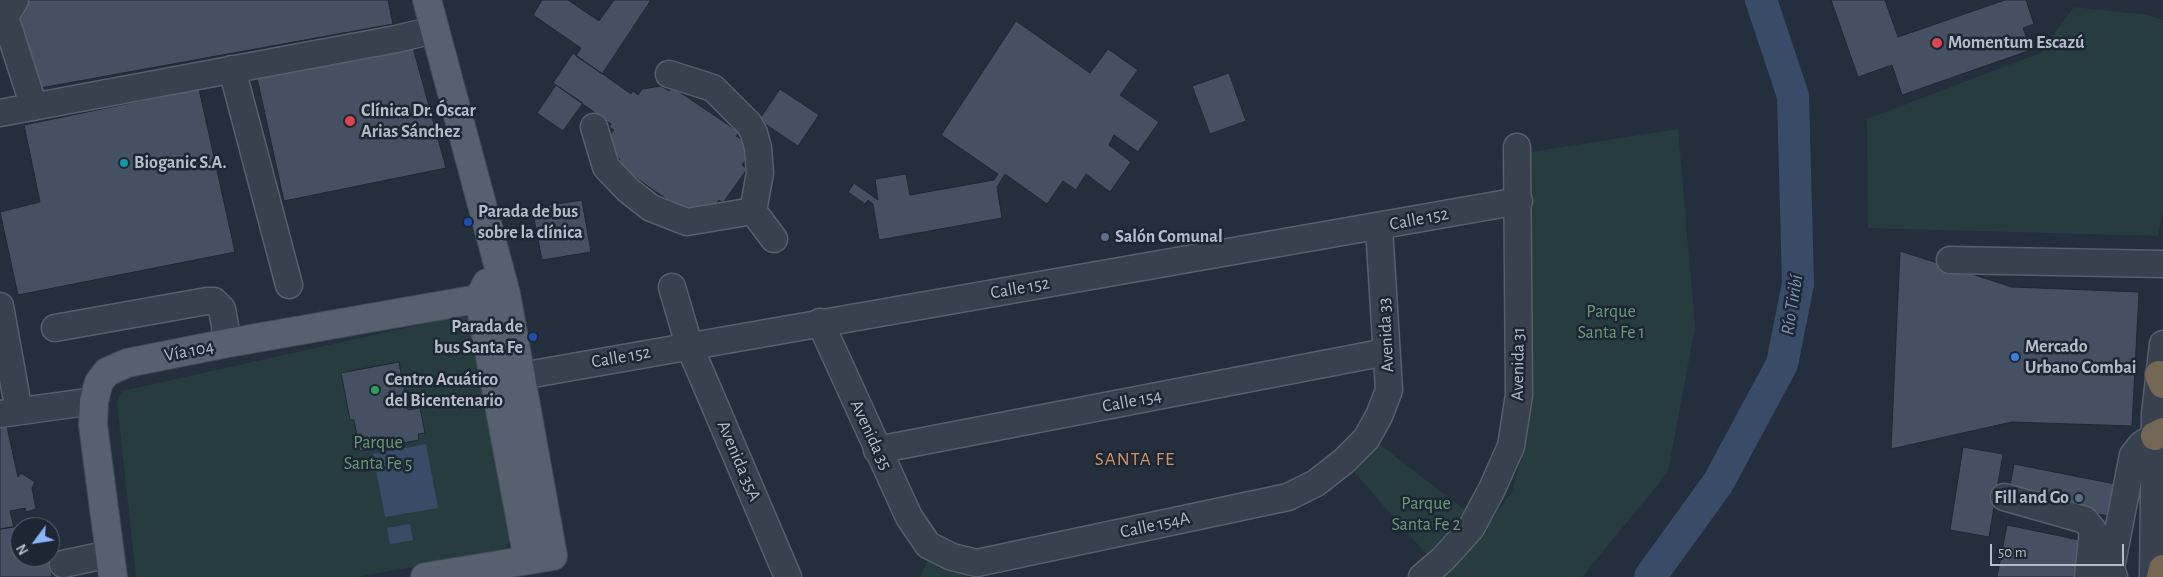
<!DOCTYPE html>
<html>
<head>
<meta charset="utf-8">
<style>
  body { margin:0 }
  #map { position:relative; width:2163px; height:577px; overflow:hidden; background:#242f3e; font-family:"Alegreya Sans",sans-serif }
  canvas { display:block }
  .north { position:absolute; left:10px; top:517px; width:50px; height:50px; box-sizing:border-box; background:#1d2633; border:1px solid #59626f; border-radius:50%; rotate:239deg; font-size:14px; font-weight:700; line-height:20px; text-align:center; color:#b4bcc9 }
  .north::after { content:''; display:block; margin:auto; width:18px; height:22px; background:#8ab4f8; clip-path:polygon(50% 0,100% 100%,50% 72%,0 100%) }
  .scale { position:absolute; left:1990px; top:544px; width:134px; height:22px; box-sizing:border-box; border:2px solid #b4bcc9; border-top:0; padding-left:6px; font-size:15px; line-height:18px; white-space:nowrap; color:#b4bcc9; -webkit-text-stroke:4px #1d2633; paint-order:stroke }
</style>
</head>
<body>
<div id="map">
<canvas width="2163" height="577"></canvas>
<div class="north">N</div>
<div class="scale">50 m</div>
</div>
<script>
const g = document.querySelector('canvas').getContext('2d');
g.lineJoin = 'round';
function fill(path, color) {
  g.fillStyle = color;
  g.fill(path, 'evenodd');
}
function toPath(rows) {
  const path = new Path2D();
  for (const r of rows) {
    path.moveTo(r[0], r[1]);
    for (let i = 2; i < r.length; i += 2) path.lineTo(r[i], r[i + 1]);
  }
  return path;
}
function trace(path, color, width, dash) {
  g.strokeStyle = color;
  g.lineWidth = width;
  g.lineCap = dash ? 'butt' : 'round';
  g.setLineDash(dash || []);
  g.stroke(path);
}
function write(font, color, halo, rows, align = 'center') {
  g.font = font + ' "Alegreya Sans",sans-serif';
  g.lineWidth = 5;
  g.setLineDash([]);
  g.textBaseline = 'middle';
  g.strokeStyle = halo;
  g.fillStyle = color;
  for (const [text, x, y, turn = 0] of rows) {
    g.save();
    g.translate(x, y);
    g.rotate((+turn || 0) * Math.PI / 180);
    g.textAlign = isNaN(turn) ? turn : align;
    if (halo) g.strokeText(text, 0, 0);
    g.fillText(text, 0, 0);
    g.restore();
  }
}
fill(toPath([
  [2074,7,2148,15,2163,20,2163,209,2158,236,1868,228,1867,119,2040,53],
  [1678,129,1695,327,1668,472,1582,577,1443,577,1463,558,1512,492,1528,432,1531,152],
  [454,317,465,317,472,321,511,537,506,547,496,552,357,577,136,577,117,402,122,391],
  [1379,444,1465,510,1427,555,1354,472],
  [929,556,968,569,966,577,920,577]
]), '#263c3f');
fill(toPath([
  [426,444,438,508,385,517,373,454],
  [410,524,413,540,390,544,387,528]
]), '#394c67');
trace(toPath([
  [1650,577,1718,483,1782,364,1798,284,1793,96,1761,0]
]), '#394c67', 32);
const building = toPath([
  [22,0,388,0,393,24,35,89,12,16,22,0],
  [542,0,568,0,599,21,614,0,651,0,602,74,576,56,581,48,533,15,542,0],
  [1831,0,1885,0,1898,37,2005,0,2026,0,2034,24,2023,28,2031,50,1902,95,1892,65,1858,77,1831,0],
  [1016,21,1090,73,1108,49,1138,70,1120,95,1159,122,1138,152,1114,135,1109,145,1131,162,1110,192,1086,174,1076,190,1063,181,1047,204,1005,174,997,187,1002,218,879,240,873,204,868,200,865,204,848,192,854,183,878,200,875,179,906,174,910,195,994,180,998,174,941,135,1016,21],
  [412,44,446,168,284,201,256,73,412,44],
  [573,53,631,94,633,91,638,95,642,89,661,86,669,91,672,87,739,132,736,136,743,140,747,158,742,165,747,169,723,203,719,200,714,207,694,210,689,207,685,212,616,164,620,159,614,156,610,135,614,130,609,127,611,124,553,83,573,53],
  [1229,73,1246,121,1210,134,1192,86,1229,73],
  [556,85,583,103,563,131,537,113,556,85],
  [199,89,235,252,18,295,0,212,40,202,24,125,199,89],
  [780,89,819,115,798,146,759,120,780,89],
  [582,200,591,252,542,260,532,208,582,200],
  [1900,251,2012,287,2139,292,2132,426,2012,422,1891,449,1900,251],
  [399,362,408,410,420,408,425,433,418,434,419,440,360,451,354,420,350,420,341,373,399,362],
  [0,418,5,418,18,477,21,473,35,482,32,488,36,509,26,512,25,508,10,511,14,527,0,529,0,418],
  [1963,447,2003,454,1989,537,1950,530,1963,447],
  [2014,464,2125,486,2119,518,2008,497,2014,464],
  [42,522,43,527,20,527,20,557,49,557,52,577,0,577,0,529,42,522],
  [2007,525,2084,541,2078,577,1997,577,2007,525]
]);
fill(building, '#455162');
trace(building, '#1f2835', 1);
const minor = toPath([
  [15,0,5,17,34,107],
  [232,69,289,285],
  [669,74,713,88,749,124,754,133,758,148,760,173,753,211],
  [0,113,396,39,430,31],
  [594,127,606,167,628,190,651,208,687,222,753,211,774,239],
  [1950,260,2163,264],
  [672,287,689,345,788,577],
  [0,306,16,395],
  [820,322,909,517,928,545,952,557,977,563,1288,497,1316,483,1344,461,1366,439,1379,416,1389,390,1379,227],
  [55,328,207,301,214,301,222,309,228,343],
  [511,360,513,372,521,376,1519,201],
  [0,414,94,401],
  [877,450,1386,352],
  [2004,497,2085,520,2093,530,2088,577],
  [63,564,110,554],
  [1422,577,1443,559,1471,528,1492,489,1511,446,1519,395,1517,147],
  [2114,577,2111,568,2133,455,2141,445,2155,436],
  [2153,577,2155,414,2163,344]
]);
const major = toPath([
  [487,283,479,298,528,560],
  [113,577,93,425,94,401,99,382,107,372,127,363,228,343,506,294],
  [425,577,553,556,506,294,427,0]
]);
const highway = toPath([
  [2159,375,2163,384],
  [2155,436,2163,432],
  [2161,577,2163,569]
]);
trace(minor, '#565f6c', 29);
trace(major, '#414a57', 30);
trace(highway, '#434c59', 30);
trace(minor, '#38414e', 26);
trace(major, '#56606e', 28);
trace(highway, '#746855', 28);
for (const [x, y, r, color] of [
  [1937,43,6,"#e0444e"],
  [350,121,6,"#e0444e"],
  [124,163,5,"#0f9aa8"],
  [468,222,5,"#1a4fb4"],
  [1105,237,5,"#5c6f8a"],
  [533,337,5,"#1a4fb4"],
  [2015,357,5,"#3f7fe0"],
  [375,390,5,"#2e9e5b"],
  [2079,498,5,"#5c6f8a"]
]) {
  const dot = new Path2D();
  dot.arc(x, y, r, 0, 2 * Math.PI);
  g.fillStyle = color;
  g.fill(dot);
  trace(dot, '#1d2633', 2);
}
write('bold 18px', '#b4bcc9', '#1d2633', [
  ["Momentum Escazú",1948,43],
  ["Clínica Dr. Óscar",361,111],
  ["Arias Sánchez",361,132],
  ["Bioganic S.A.",134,163],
  ["Parada de bus",478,212],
  ["sobre la clínica",478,233],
  ["Salón Comunal",1115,237],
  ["Parada de",523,327,"right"],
  ["bus Santa Fe",523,348,"right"],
  ["Mercado",2025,347],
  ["Urbano Combai",2025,368],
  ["Centro Acuático",385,380],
  ["del Bicentenario",385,401],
  ["Fill and Go",2069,498,"right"]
], 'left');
write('18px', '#b4bcc9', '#1d2633', [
  ["Calle 152",1419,219,-11],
  ["Calle 152",1020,288,-10],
  ["Avenida 33",1386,335,-93],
  ["Vía 104",189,351,-11],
  ["Calle 152",621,357,-10],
  ["Avenida 31",1518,364,-89],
  ["Calle 154",1132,401,-11],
  ["Avenida 35",871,435,65],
  ["Avenida 35A",739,461,67],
  ["Calle 154A",1155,525,-12]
]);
write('18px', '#6b9a76', '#1d2633', [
  ["Parque",1611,312],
  ["Santa Fe 1",1611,333],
  ["Parque",378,443],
  ["Santa Fe 5",378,464],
  ["Parque",1426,504],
  ["Santa Fe 2",1426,525]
]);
write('italic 19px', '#7c92b1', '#1d2633', [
  ["Río Tiribí",1792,305,-81]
]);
g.letterSpacing = '1px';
write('19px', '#d59563', '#1d2633', [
  ["SANTA FE",1135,459]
]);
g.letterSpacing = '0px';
</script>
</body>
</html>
